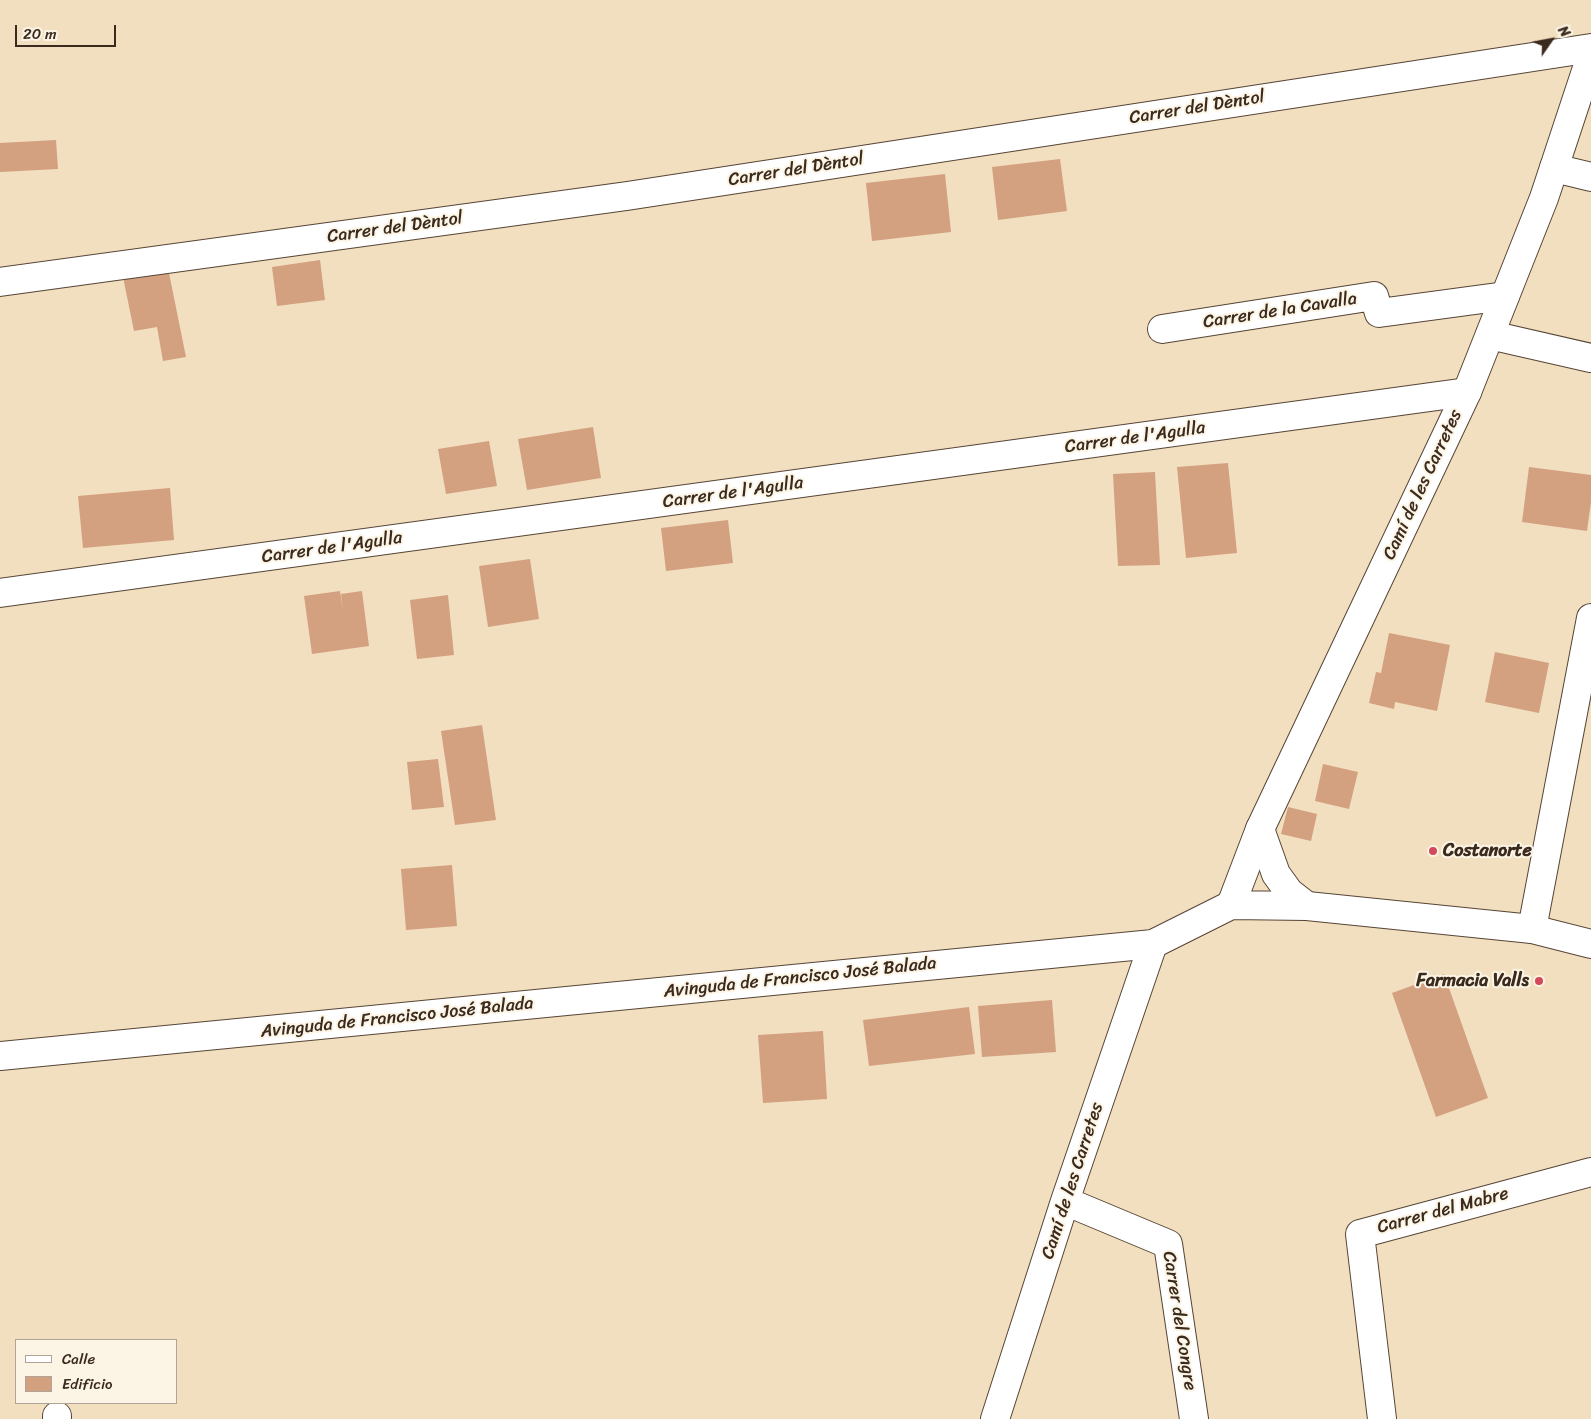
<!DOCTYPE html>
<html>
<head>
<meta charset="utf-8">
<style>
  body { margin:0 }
  #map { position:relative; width:1591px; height:1419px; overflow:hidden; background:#f2dfbf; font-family:Sriracha,sans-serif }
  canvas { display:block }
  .legend { position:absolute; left:15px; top:1339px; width:162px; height:65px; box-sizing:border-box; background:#fcf5e5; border:1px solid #afa495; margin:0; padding:6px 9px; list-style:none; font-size:15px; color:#3b2a1e }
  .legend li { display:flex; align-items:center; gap:10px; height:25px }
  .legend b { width:25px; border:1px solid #afa495 }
  .north { position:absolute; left:1526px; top:15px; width:50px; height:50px; -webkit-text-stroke:4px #fcf5e5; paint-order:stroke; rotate:57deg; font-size:14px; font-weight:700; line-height:20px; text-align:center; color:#3b2a1e }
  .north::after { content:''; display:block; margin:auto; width:18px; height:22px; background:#3b2a1e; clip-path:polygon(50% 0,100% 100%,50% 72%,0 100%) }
  .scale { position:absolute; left:15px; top:25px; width:101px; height:22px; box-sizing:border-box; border:2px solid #3b2a1e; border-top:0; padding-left:6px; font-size:15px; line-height:18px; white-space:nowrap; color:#3b2a1e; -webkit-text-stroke:4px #fcf5e5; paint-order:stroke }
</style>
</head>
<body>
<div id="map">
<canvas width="1591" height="1419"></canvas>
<ul class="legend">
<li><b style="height:6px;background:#fff"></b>Calle</li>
<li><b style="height:14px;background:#d3a080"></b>Edificio</li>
</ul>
<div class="north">N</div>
<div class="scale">20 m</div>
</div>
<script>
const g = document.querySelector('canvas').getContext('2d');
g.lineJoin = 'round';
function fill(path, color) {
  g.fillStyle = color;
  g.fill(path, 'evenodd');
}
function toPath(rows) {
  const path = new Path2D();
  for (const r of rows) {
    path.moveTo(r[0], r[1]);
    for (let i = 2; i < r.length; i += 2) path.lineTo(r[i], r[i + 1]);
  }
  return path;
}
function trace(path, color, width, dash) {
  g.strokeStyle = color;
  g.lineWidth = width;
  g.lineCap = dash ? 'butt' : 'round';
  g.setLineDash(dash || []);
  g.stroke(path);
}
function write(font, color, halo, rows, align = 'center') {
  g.font = font + ' Sriracha,sans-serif';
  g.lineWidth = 4;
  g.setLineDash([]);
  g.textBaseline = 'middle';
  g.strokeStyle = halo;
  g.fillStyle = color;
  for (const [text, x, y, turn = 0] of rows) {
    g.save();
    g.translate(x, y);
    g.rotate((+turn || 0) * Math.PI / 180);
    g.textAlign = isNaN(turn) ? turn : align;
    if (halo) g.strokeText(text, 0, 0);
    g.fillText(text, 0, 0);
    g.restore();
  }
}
fill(toPath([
  [56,140,58,169,0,172,0,143],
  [1060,159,1067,211,998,220,992,167],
  [945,174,951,232,872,241,866,183],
  [320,260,325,300,277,306,272,267],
  [168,268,186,357,163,361,157,327,134,331,123,277],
  [593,427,601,478,527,490,518,439],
  [489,441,497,486,446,494,438,449],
  [1228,463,1237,553,1186,558,1177,467],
  [1529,467,1591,475,1591,502,1587,531,1522,522],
  [1155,472,1160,565,1118,566,1113,474],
  [170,488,174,540,83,548,78,496],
  [728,520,733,563,666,571,661,528],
  [530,559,539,619,488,627,479,566],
  [340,591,343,611,341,594,362,591,369,646,312,654,304,596],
  [448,595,454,655,417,659,410,600],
  [1389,633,1450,645,1437,711,1395,702,1394,709,1369,703,1376,672,1381,673],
  [1495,652,1549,663,1539,713,1485,702],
  [482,725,496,820,455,825,441,731],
  [438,759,444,807,412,810,407,762],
  [1323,764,1358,772,1349,809,1315,801],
  [1288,807,1317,814,1311,841,1281,834],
  [452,865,457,926,406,930,401,869],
  [1444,974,1488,1098,1436,1117,1392,993],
  [1052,1000,1056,1052,982,1057,978,1006],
  [969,1007,975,1054,869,1066,863,1020],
  [823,1031,827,1099,763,1103,758,1035]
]), '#d3a080');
const street = toPath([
  [1554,168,1591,177],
  [0,282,627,196,1591,48],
  [1162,329,1374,296,1379,313,1505,296],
  [1490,335,1591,358],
  [0,593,1467,392],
  [1260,829,1276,874,1289,892,1307,906],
  [1532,929,1591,618],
  [1065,1201,1168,1244,1194,1419],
  [57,1416,57,1419],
  [995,1419,1065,1201,1153,944],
  [1382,1419,1360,1234,1591,1172]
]);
const secondary = toPath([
  [1231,905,1260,829,1467,392,1544,198,1591,56],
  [0,1056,1153,944,1231,905,1307,906,1532,929,1591,944]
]);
trace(street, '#564536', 30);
trace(secondary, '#564536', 30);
trace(street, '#fff', 28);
trace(secondary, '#fff', 28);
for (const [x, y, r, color] of [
  [1433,851,5,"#d1495b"],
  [1539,981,5,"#d1495b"]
]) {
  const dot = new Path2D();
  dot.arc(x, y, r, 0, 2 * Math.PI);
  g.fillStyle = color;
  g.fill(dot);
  trace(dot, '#fcf5e5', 2);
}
write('18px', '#3b2a1e', '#fcf5e5', [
  ["Carrer del Dèntol",1197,108,-9],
  ["Carrer del Dèntol",796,170,-9],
  ["Carrer del Dèntol",395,228,-8],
  ["Carrer de la Cavalla",1280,311,-9],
  ["Carrer de l'Agulla",1135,438,-8],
  ["Camí de les Carretes",1423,485,-65],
  ["Carrer de l'Agulla",733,493,-8],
  ["Carrer de l'Agulla",332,548,-8],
  ["Avinguda de Francisco José Balada",800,978,-6],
  ["Avinguda de Francisco José Balada",397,1018,-6],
  ["Camí de les Carretes",1073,1181,-72],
  ["Carrer del Mabre",1443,1211,-15],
  ["Carrer del Congre",1179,1321,81]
]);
write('bold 18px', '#3b2a1e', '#fcf5e5', [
  ["Costanorte",1443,851],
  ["Farmacia Valls",1529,981,"right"]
], 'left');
</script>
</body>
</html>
